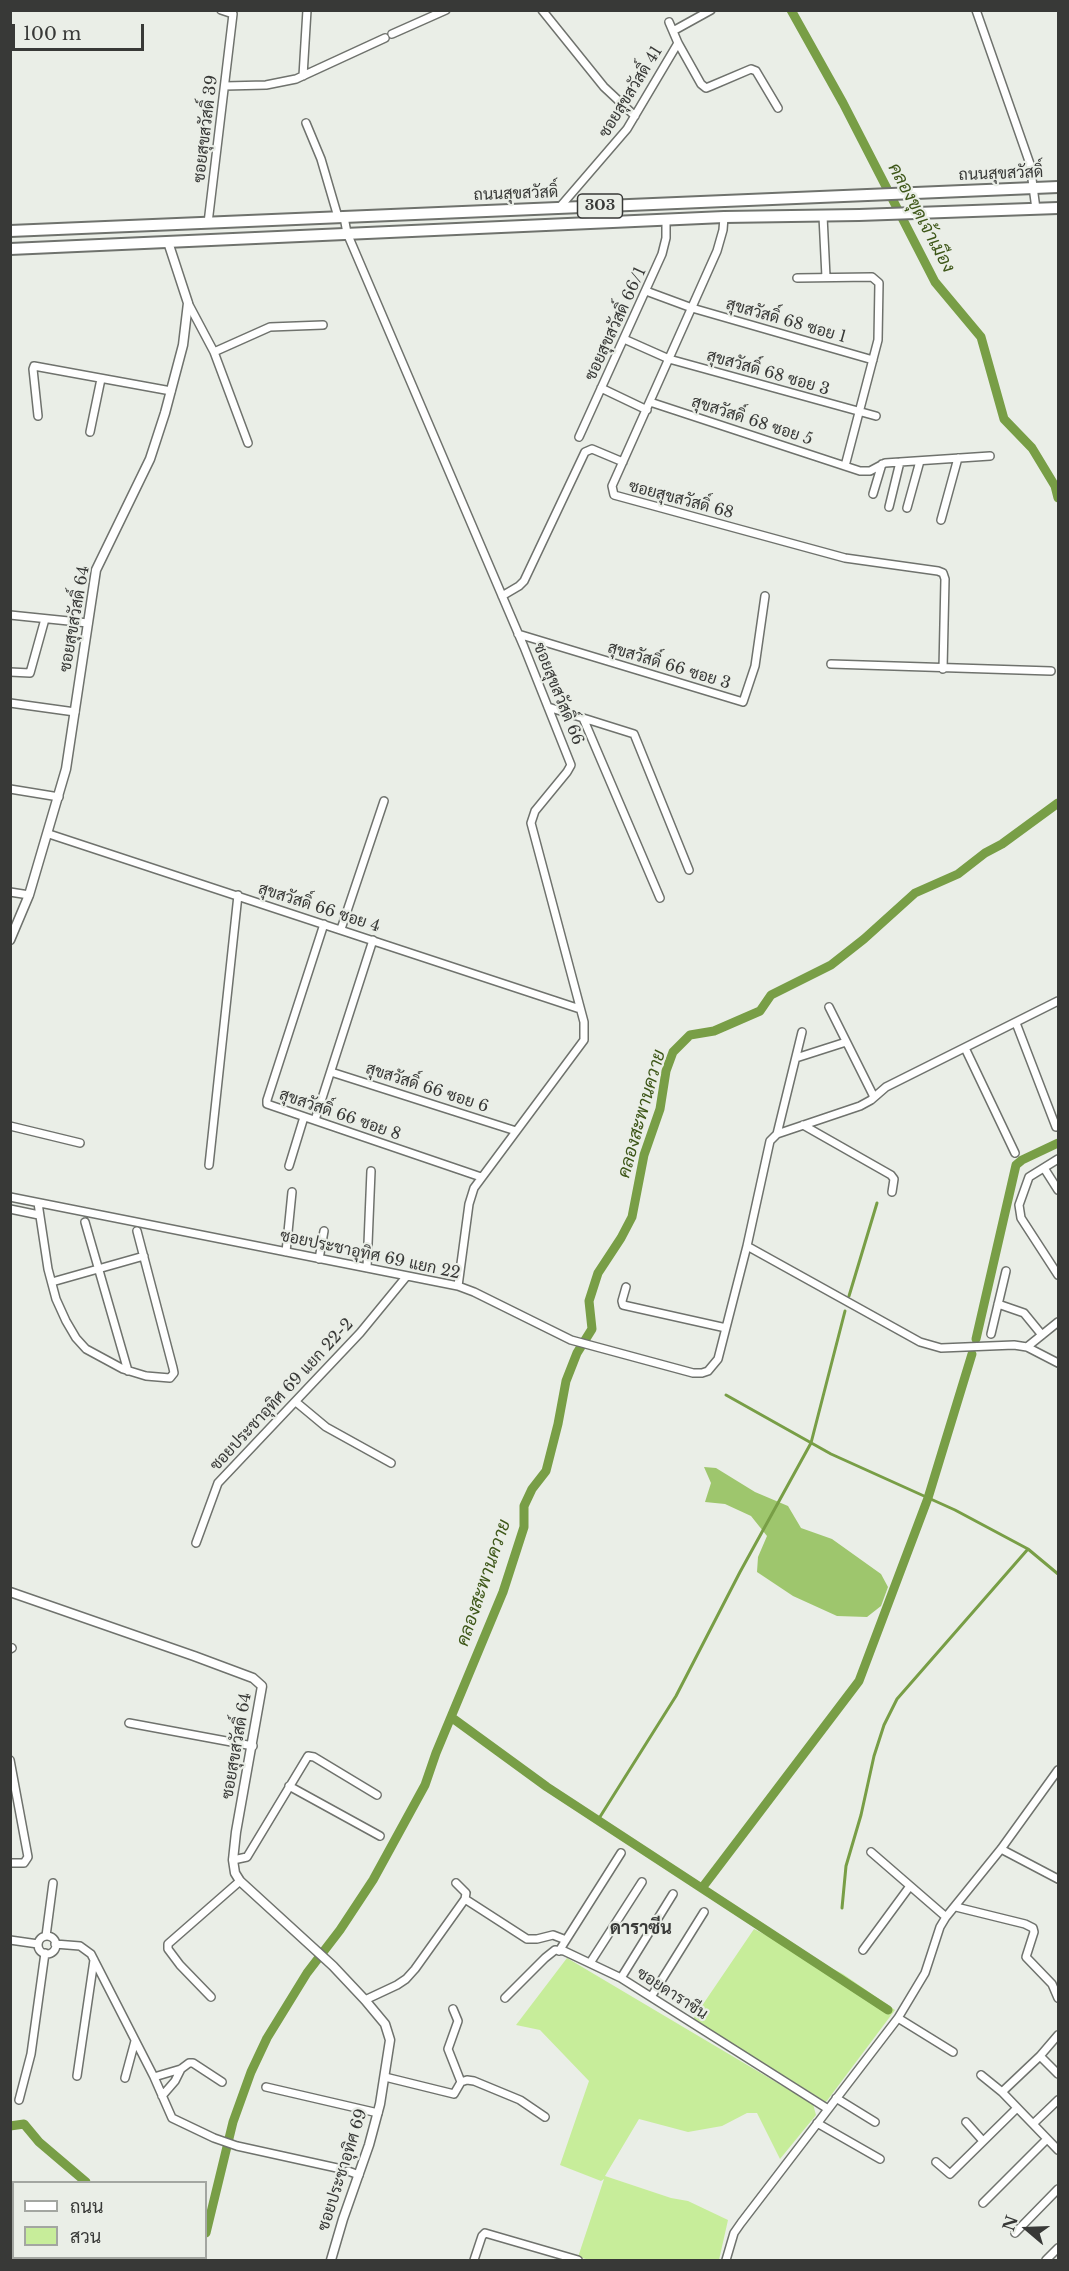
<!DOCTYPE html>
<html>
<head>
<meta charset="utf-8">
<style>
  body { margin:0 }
  #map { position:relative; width:1069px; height:2271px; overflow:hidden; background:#eaeee7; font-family:"Libre Baskerville",Sarabun,serif }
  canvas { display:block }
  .frame { position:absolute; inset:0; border:12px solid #383937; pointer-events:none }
  .legend { position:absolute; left:12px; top:2181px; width:195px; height:78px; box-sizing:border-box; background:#eaeee7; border:2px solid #a3a6a1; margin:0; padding:8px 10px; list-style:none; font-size:18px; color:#383937 }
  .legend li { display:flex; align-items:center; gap:12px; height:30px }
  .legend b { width:30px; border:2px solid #a3a6a1 }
  .north { position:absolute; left:997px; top:2199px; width:60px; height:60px; -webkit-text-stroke:4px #eaeee7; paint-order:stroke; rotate:289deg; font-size:16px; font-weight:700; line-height:24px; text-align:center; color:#383937 }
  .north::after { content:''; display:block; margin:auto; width:21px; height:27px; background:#383937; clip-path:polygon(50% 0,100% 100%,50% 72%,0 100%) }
  .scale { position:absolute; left:12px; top:24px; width:132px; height:27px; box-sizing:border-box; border:3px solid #383937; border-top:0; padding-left:8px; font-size:18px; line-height:21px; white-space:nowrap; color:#383937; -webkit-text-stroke:4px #eaeee7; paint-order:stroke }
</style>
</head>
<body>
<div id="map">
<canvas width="1069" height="2271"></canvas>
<div class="frame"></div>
<ul class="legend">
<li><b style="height:8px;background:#fff"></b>ถนน</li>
<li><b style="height:16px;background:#c7ed9a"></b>สวน</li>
</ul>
<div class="north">N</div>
<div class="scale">100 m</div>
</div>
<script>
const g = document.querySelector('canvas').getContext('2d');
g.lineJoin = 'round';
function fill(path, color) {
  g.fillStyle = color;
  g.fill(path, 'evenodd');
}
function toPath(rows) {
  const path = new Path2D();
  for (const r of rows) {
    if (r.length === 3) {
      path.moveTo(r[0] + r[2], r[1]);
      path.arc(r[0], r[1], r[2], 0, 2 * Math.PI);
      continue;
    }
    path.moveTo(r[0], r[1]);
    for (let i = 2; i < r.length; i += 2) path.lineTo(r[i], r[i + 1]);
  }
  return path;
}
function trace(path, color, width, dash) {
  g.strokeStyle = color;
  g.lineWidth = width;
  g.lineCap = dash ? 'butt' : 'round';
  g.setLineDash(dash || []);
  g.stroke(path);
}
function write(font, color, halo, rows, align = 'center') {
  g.font = font + ' "Libre Baskerville",Sarabun,serif';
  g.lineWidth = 4.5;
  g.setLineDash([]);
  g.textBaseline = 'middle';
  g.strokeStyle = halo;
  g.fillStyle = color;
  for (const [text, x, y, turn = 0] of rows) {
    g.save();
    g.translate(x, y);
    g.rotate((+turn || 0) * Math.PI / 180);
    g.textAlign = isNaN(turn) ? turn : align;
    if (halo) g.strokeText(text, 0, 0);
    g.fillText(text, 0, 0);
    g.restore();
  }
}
fill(toPath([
  [754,1929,843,1974,895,2010,826,2102,693,2019],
  [567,1958,813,2104,816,2115,780,2159,757,2113,747,2113,722,2126,688,2132,639,2119,605,2176,671,2198,688,2201,728,2220,719,2260,590,2260,578,2257,604,2179,601,2181,560,2165,589,2081,540,2030,516,2025]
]), '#c7ed9a');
fill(toPath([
  [704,1467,716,1468,755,1492,788,1506,801,1528,832,1539,881,1574,888,1587,881,1606,867,1617,837,1616,793,1596,757,1572,758,1557,767,1536,751,1516,725,1504,705,1502,711,1483]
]), '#9ec66d');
trace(toPath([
  [849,1296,877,1203],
  [726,1395,831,1454,955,1510,1028,1549,1058,1574],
  [598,1820,676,1696,740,1572,811,1443,845,1311],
  [842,1908,846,1866,861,1815,874,1756,884,1725,897,1699,1028,1549]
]), '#789e46', 3);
trace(toPath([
  [791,10,843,103,935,282,981,337,1004,419,1032,448,1055,486,1058,498],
  [976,1339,1016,1165,1022,1160,1058,1143],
  [451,1717,547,1787,888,2010],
  [702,1888,859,1681,928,1498,972,1354],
  [10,2126,24,2124,39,2142,86,2182],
  [206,2233,233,2122,251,2072,267,2038,307,1973,340,1930,373,1880,425,1785,436,1753,503,1592,524,1527,524,1506,532,1489,546,1471,558,1424,566,1381,577,1353,592,1329,589,1301,598,1273,621,1238,632,1217,644,1155,660,1109,666,1071,673,1052,690,1035,714,1031,760,1011,771,995,831,965,864,939,915,893,958,874,985,853,1002,844,1058,803],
  [147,2258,148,2260],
  [198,2260,199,2258]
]), '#789e46', 9);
const minor = toPath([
  [542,10,604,87,635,116],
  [976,10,1030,164,1036,209],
  [669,22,678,43,701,84,706,88,711,86,751,69,756,71,778,108],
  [673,31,711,10],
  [392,34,446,10],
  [303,76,307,10],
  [225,86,266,85,296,79,385,38],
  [306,123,321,159,338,217],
  [559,208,627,129,678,43],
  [823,216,826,277],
  [344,217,347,233,524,647,571,765,567,772,535,811,531,823,584,1022,584,1040,474,1188,469,1204,458,1286],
  [724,217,723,230,717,251,612,486,614,495,845,558,938,571,943,573,945,579,943,669],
  [208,223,233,14,221,10],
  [797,278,872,277,879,283,878,340,845,466],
  [646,291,692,308,873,360],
  [188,303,214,352,270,327,323,325],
  [624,339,669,359,876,416],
  [214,352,248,443],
  [601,388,647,410],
  [650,402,860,471,870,471,885,463,990,456],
  [38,416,33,369,34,366,171,391],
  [90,432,101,379],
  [579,437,662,254,666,238,666,219],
  [873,494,882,464],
  [889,507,900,462],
  [907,508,920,461],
  [941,520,958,458],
  [502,596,519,586,524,581,585,452,592,449,623,462],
  [10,615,88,623],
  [518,634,743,702,755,666,765,596],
  [831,664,1051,671],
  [10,672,30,673,45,619],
  [10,703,75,712],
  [548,707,634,734,689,870],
  [583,718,660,898],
  [10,789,59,797],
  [49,834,580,1009],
  [10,892,29,895],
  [324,924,267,1100,267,1104,481,1177],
  [341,929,384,801],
  [829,1007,874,1097],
  [1016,1023,1056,1127],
  [965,1048,1015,1153],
  [796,1058,846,1042],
  [331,1072,516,1131],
  [315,1120,373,940],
  [803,1125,891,1175,894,1179,892,1192],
  [10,1126,80,1143],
  [777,1134,802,1032],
  [1058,1159,1029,1177,1019,1205,1021,1218,1058,1275],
  [209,1165,238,895],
  [289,1166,304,1117],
  [1044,1168,1058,1190],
  [10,1197,458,1286,474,1292,571,1340,693,1373,702,1373,708,1371,718,1359,747,1246,920,1342,941,1348,1014,1345,1027,1347,1058,1363],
  [38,1203,48,1269,56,1299,66,1321,76,1338,86,1349,123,1369,146,1376,170,1378,174,1373,173,1368,137,1231],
  [10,1209,39,1215],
  [85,1222,128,1371],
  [747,1246,770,1141,777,1134,860,1106,871,1100,886,1087,1058,1001],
  [286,1252,292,1192],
  [319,1259,324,1231],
  [367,1268,371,1171],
  [52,1282,144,1256],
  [626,1287,622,1301,623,1305,726,1328],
  [998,1304,1024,1313,1042,1335],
  [991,1334,1006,1271],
  [1027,1347,1058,1322],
  [296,1402,326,1427,391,1463],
  [196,1543,218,1483,360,1333,406,1277],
  [10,1649,12,1648],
  [129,1723,253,1746],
  [10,1760,28,1857,24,1863,10,1863],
  [289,1786,380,1836],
  [1001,1849,1058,1879],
  [871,1852,946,1917],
  [233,1860,247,1857,308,1756,314,1757,377,1795],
  [465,1899,527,1939,537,1939,553,1935,566,1940],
  [956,1907,1025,1924,1033,1928,1034,1932,1026,1957,1052,1984,1058,1998],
  [46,1936,53,1883],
  [47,1945,9],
  [10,1940,38,1944],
  [55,1944,80,1946,91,1954,154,2077,172,2118,214,2138,237,2146,337,2168],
  [863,1950,910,1886],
  [559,1951,621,1853],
  [590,1963,642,1882],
  [621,1978,673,1894],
  [211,1997,180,1965,168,1949,168,1944,240,1881],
  [651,1997,704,1912],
  [505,1998,545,1958,555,1950,564,1951,621,1978,828,2109],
  [365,2000,397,1985,406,1979,415,1969,465,1899,466,1893,456,1883],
  [453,2009,458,2021,448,2049,461,2082],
  [898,2018,953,2052],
  [1058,2035,1040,2056,1002,2092,1058,2150],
  [1040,2056,1058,2074],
  [981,2075,1002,2092],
  [77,2076,94,1960],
  [154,2077,181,2069,189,2063,193,2063,222,2082],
  [385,2077,454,2094,461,2082,467,2080,474,2081,520,2100,545,2117],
  [125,2078,135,2041],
  [266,2087,378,2113],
  [162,2096,175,2081,181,2069],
  [836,2098,875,2122],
  [19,2100,31,2054,45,1953],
  [966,2122,983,2141],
  [817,2123,880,2159],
  [1033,2124,1058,2100],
  [936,2162,950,2174,1017,2108],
  [348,2171,359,2175],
  [983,2203,1047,2139],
  [1015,2233,1058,2189],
  [10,2255,14,2241],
  [474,2260,482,2236,485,2233,578,2260],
  [726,2260,734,2233,741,2223,898,2018,925,1973,940,1927,946,1917,1001,1849,1058,1770],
  [1046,2260,1058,2248]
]);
const tertiary = toPath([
  [10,940,29,895,66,769,96,570,150,459,165,413,183,345,188,303,168,242],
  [10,1592,194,1656,253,1678,262,1686,236,1832,233,1860,235,1873,240,1881,333,1966,365,2000,385,2024,390,2040,380,2104,369,2145,343,2219,331,2260]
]);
const primary = toPath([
  [10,231,1058,187],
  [10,249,724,217,859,215,1058,208]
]);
trace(minor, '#6f726d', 10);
trace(tertiary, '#6f726d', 11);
trace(primary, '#6f726d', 14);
trace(minor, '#fff', 7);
trace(tertiary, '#fff', 8);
trace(primary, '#fff', 10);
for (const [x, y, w] of [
  [600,206,45]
]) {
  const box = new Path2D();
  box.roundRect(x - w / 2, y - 12, w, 24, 4.5);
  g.fillStyle = '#eaeee7';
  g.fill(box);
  trace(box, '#383937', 1.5);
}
write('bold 15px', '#383937', null, [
  ["303",600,206]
]);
write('16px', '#383937', '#eaeee7', [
  ["ซอยสุขสวัสดิ์ 41",631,92,-58],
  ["ซอยสุขสวัสดิ์ 39",206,129,-83],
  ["ถนนสุขสวัสดิ์",1001,174,-2],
  ["ถนนสุขสวัสดิ์",516,194,-2],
  ["สุขสวัสดิ์ 68 ซอย 1",786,321,16],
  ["ซอยสุขสวัสดิ์ 66/1",616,324,-65],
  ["สุขสวัสดิ์ 68 ซอย 3",768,373,16],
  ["สุขสวัสดิ์ 68 ซอย 5",752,421,18],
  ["ซอยสุขสวัสดิ์ 68",681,500,15],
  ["ซอยสุขสวัสดิ์ 64",75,619,-80],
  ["สุขสวัสดิ์ 66 ซอย 3",669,666,17],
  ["ซอยสุขสวัสดิ์ 66",558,694,68],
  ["สุขสวัสดิ์ 66 ซอย 4",319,908,18],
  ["สุขสวัสดิ์ 66 ซอย 6",427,1088,18],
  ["สุขสวัสดิ์ 66 ซอย 8",340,1115,19],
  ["ซอยประชาอุทิศ 69 แยก 22",370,1255,12],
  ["ซอยประชาอุทิศ 69 แยก 22-2",282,1395,-47],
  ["ซอยสุขสวัสดิ์ 64",237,1746,-80],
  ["ซอยดาราซีน",672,1994,33],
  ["ซอยประชาอุทิศ 69",343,2170,-72]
]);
write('italic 18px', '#3e5719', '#eaeee7', [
  ["คลองขุดเจ้าเมือง",921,218,62],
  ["คลองสะพานควาย",642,1114,-74],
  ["คลองสะพานควาย",484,1583,-71]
]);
write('bold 18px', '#383937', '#eaeee7', [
  ["ดาราซีน",641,1929]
]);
</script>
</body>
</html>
